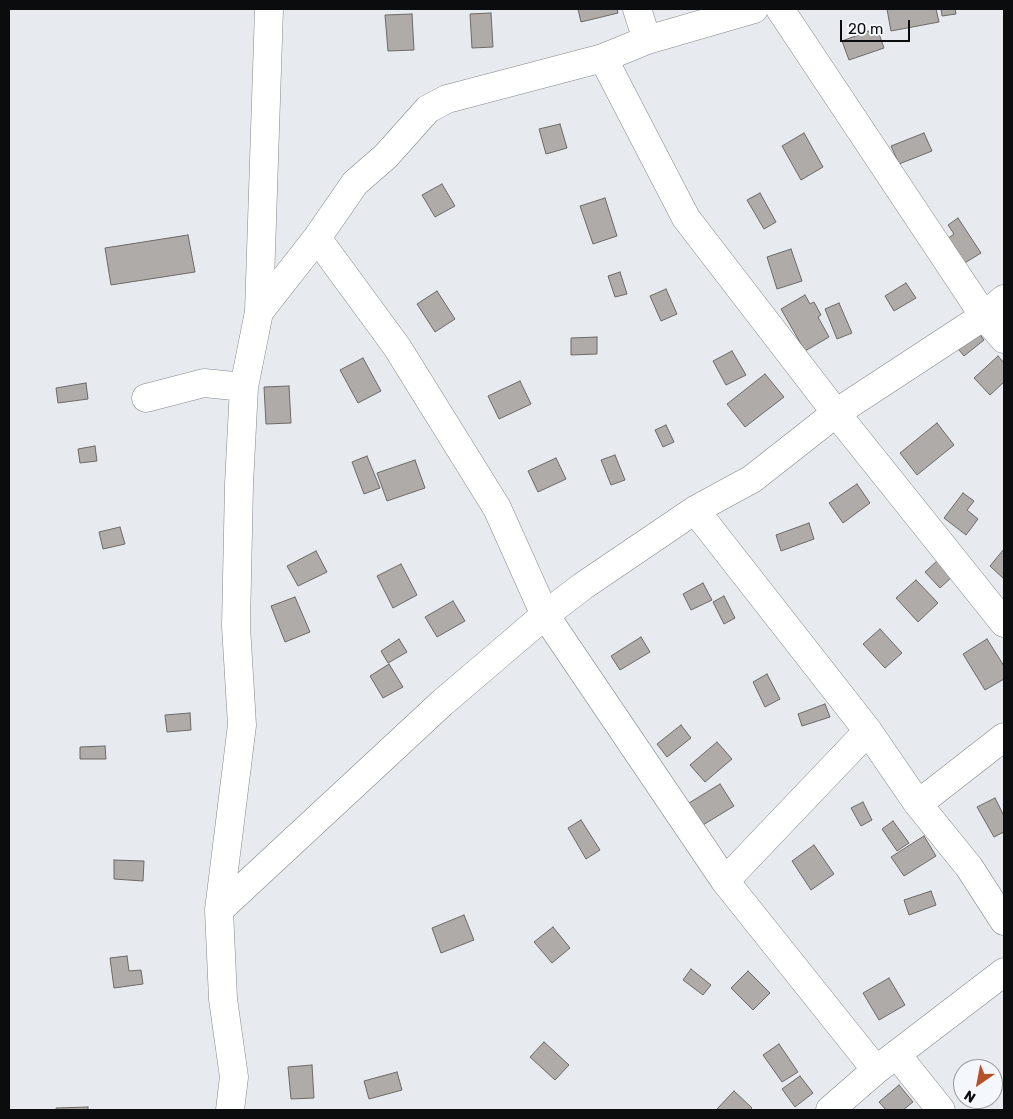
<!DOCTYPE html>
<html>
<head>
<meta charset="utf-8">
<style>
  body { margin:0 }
  #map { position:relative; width:1013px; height:1119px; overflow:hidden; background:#e7eaee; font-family:Rubik,sans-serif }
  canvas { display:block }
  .frame { position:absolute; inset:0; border:10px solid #0b0c0d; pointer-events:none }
  .north { position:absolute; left:953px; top:1059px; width:50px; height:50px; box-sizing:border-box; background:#f4f7fb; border:1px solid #97999c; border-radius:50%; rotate:213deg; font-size:14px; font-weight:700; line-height:20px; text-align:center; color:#0b0c0d }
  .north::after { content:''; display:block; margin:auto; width:18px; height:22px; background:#b75029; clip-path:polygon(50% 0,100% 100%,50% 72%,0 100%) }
  .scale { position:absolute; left:840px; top:20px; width:70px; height:22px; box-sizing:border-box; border:2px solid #0b0c0d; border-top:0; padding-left:6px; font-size:15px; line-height:18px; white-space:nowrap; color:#0b0c0d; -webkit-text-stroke:4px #f4f7fb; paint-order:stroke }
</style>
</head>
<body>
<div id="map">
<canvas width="1013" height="1119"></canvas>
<div class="frame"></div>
<div class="north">N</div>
<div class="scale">20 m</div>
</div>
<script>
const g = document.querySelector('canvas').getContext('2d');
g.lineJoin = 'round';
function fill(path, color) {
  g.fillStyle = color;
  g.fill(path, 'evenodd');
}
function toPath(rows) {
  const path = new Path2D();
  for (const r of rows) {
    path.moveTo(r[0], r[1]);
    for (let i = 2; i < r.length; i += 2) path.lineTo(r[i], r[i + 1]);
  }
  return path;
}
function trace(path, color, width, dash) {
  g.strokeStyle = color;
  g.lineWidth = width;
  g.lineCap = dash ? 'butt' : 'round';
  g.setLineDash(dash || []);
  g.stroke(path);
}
const building = toPath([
  [578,9,617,9,618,13,581,22,578,9],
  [887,9,936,9,939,22,891,31,887,9],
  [941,9,955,9,956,14,942,16,941,9],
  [491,13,493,47,472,48,470,14,491,13],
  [412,14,414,50,388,51,385,15,412,14],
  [877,28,884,48,849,60,842,41,877,28],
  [560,124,567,148,546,154,539,129,560,124],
  [804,133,823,167,801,180,782,146,804,133],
  [924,133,932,151,899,164,891,146,924,133],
  [442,184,455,206,435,217,422,195,442,184],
  [760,193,776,222,764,229,747,200,760,193],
  [605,198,617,236,593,244,580,206,605,198],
  [958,218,981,253,963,264,947,239,954,234,948,225,958,218],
  [188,235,195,272,111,285,105,248,188,235],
  [791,249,802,281,777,289,767,257,791,249],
  [620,272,627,294,615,297,608,276,620,272],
  [906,283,916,298,894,311,885,296,906,283],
  [666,289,677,314,661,321,650,296,666,289],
  [437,291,455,319,435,332,417,304,437,291],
  [805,295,810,304,814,302,821,315,818,317,829,337,805,351,781,309,805,295],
  [839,303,852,333,837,339,825,309,839,303],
  [975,328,984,340,964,356,954,344,975,328],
  [597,337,597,354,571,355,571,338,597,337],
  [732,351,746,375,726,385,713,361,732,351],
  [998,356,1004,363,1004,382,990,395,974,378,998,356],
  [363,358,381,391,358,403,340,370,363,358],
  [765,374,784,397,745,427,727,404,765,374],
  [520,381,531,404,499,419,488,396,520,381],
  [86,383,88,399,58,403,56,388,86,383],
  [289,386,291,423,266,424,264,387,289,386],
  [937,423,954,445,917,475,900,453,937,423],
  [666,425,674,442,663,447,655,430,666,425],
  [95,446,97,461,80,463,78,449,95,446],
  [615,455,625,480,611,485,601,460,615,455],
  [367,456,380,488,364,494,352,462,367,456],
  [556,458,566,479,538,492,528,471,556,458],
  [415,460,425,488,387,501,377,473,415,460],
  [857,484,870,503,843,523,829,503,857,484],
  [963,493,974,501,967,510,978,519,966,535,944,518,963,493],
  [809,523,814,539,781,551,776,535,809,523],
  [120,527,125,544,103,549,99,532,120,527],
  [1004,549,1004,579,990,566,1004,549],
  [316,551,327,572,298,586,287,566,316,551],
  [938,560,953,576,940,588,925,572,938,560],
  [401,564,417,595,393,608,377,576,401,564],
  [916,580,938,603,918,622,896,598,916,580],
  [703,583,712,600,691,610,683,594,703,583],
  [724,596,735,618,724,624,713,602,724,596],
  [295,597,310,632,285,642,271,606,295,597],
  [453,601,465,621,437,637,425,617,453,601],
  [880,629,902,653,885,668,863,644,880,629],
  [641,637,650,652,620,670,611,656,641,637],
  [399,639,407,652,388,663,381,651,399,639],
  [987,639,1004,666,1004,679,985,690,963,654,987,639],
  [389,664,403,687,383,698,370,676,389,664],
  [767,674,780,699,765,707,753,682,767,674],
  [825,704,830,717,802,726,798,714,825,704],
  [190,713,191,730,167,732,165,715,190,713],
  [681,725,691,738,667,757,657,744,681,725],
  [717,742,732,759,705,782,690,765,717,742],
  [105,746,106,759,80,759,80,747,105,746],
  [720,784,734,806,703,825,689,803,720,784],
  [995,798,1004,816,1004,832,994,837,977,807,995,798],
  [863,802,872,820,861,826,851,808,863,802],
  [581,820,600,850,586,859,568,828,581,820],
  [893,821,909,843,897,851,882,829,893,821],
  [924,836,936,856,904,876,891,857,924,836],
  [814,845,834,874,811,890,792,861,814,845],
  [114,860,144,861,143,881,114,879,114,860],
  [931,891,936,905,909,915,904,900,931,891],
  [464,915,474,940,441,953,432,928,464,915],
  [553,927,570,948,552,963,534,942,553,927],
  [127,956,129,971,141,970,143,984,114,988,110,958,127,956],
  [691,969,711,985,703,995,683,980,691,969],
  [748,971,770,993,753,1010,731,988,748,971],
  [889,978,905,1005,879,1020,863,993,889,978],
  [544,1042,569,1065,555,1080,530,1057,544,1042],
  [779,1044,798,1072,782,1082,763,1055,779,1044],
  [312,1065,314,1098,291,1099,288,1067,312,1065],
  [397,1072,402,1090,369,1099,364,1081,397,1072],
  [800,1076,813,1093,795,1107,782,1089,800,1076],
  [899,1085,913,1102,903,1110,886,1110,879,1102,899,1085],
  [734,1091,752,1108,750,1110,716,1110,734,1091],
  [88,1107,88,1110,56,1110,56,1108,88,1107]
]);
fill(building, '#aeaba8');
trace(building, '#6c6966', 1);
const minor = toPath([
  [637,9,647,40],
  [780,9,984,316,1004,339],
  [603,58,686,218,836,413,1004,623],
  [317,238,397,347,497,508,545,615,725,881,876,1070],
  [259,312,317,238,355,183,386,156,428,109,447,99,603,58,647,40,754,9],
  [146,398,204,383,244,387],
  [695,510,868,731,918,804,969,867,1004,921],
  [918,804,1004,737],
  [725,881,868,731],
  [219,910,442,703,545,615,583,586,695,510,752,479,836,413,984,316,1004,299],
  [897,1055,941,1110],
  [230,1110,234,1077,223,999,219,910,242,725,236,626,239,484,244,387,259,312,269,9],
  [830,1110,876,1070,1004,972]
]);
trace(minor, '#84868a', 29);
trace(minor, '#fff', 28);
</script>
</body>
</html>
